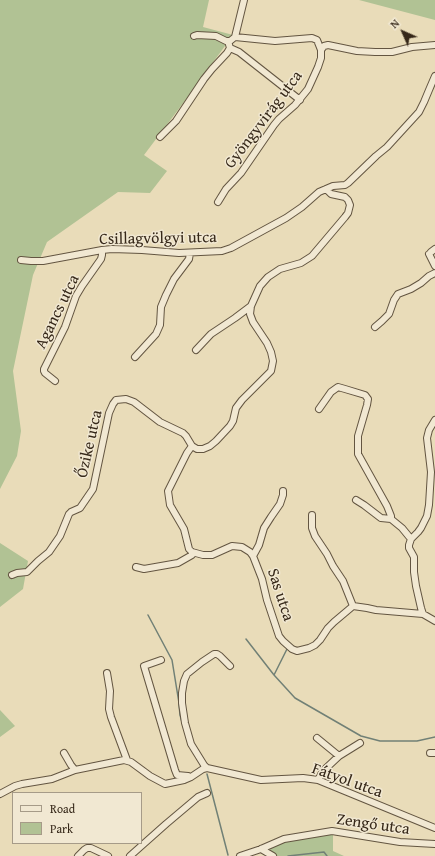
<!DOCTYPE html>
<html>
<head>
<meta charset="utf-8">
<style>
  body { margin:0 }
  #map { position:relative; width:435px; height:856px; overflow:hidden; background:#e9dcb9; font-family:"Gentium Book Plus",serif }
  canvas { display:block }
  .legend { position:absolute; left:12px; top:792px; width:130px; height:52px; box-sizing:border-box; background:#f1e8d2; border:1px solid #a69b88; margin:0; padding:5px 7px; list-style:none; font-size:12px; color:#362819 }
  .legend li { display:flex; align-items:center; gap:8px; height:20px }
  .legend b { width:20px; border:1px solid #a69b88 }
  .north { position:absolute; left:383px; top:12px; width:40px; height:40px; -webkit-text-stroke:3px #f1e8d2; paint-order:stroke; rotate:315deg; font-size:11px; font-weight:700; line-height:16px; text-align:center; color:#362819 }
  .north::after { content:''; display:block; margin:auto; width:14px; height:18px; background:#362819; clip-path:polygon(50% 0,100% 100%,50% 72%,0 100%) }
</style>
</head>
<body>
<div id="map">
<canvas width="435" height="856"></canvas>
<ul class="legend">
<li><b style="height:5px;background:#f1e8d2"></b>Road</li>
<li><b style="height:11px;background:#b1c294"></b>Park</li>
</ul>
<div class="north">N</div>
</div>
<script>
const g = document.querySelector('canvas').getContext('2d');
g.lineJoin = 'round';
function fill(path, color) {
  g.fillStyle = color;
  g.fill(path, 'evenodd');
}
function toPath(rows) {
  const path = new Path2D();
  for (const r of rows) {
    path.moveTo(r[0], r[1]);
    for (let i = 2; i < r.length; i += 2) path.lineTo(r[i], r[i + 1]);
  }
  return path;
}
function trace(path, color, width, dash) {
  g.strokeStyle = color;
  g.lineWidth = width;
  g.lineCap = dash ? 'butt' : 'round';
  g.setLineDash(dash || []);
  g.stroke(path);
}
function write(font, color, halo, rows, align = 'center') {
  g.font = font + ' "Gentium Book Plus",serif';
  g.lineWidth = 3;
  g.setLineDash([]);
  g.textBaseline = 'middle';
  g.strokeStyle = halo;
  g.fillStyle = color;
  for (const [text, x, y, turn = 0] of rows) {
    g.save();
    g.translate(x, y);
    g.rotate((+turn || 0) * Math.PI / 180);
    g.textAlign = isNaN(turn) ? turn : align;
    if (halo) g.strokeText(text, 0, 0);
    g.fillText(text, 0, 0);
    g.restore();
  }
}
fill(toPath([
  [0,0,209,0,203,27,233,35,184,102,144,155,167,171,150,193,118,192,47,242,33,275,13,371,21,431,17,456,0,489],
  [359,0,435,0,435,20],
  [0,543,28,561,23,589,0,607],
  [0,710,15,726,0,737],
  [333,833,333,851,344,856,275,856,268,850,269,848,285,841]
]), '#b1c294');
trace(toPath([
  [148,615,172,660,179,703],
  [246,639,274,675,295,698,361,736,380,741,417,741,435,737],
  [274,675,287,649],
  [179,704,180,715,182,722],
  [207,774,228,855],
  [288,856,324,852,327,856]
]), '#718076', 1.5);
const minor = toPath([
  [194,36,197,35,216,36,226,41,230,41,235,37,244,0],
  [235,37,275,41,312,38,317,40,321,50,324,46,328,45,357,51,375,52,392,52,412,47,435,45],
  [228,41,230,48,239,52,300,100],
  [160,137,176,121,204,79,212,69,227,53,230,48],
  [218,202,226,189,241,173,274,125,279,119,295,105,308,89,318,67,321,58,321,50],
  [431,252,435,249],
  [429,254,435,266],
  [21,260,31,261,43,261,102,250,112,249,142,250,179,253,222,251,231,248,286,218,302,207,319,192,326,189],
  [375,327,382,321,389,314,394,300,398,294,411,289,421,283,429,276,435,273],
  [196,350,211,334,235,318,251,306],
  [135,357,156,334,160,325,161,307,166,295,174,279,189,259,190,253],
  [55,381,45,373,44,371,44,369,65,327,76,296,82,286,101,259,102,255,102,250],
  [319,409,331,392,338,387,345,389,365,395,368,399,367,405,358,436,358,454,387,506,391,516,391,519,402,528,411,539],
  [192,446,197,449,203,449,210,446,216,441,230,426,233,421,236,408,242,400,271,371,273,361,271,352,267,343,253,322,250,314,251,306,260,286,268,277,280,269,301,263,312,256,345,217,348,213,350,205,348,200,345,197,331,194,326,189,333,186,345,185,348,183,376,156,387,147,419,112,424,102,429,90,435,76],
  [192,446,187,453,168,491,170,505,184,529,189,549,192,552,203,555,212,555,232,546,242,547,250,552,253,556,262,579,267,600,279,636,283,641,292,649,297,651,309,648,315,645,320,640,328,628,334,622,353,606,367,608,376,610,423,614],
  [356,500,364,505,381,518,391,519],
  [312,515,312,528,315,536,327,554,333,566,343,581,353,606],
  [411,539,418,532,421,528,427,516,429,505,431,472,427,438,429,430,435,420],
  [411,539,409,545,409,548,414,557,414,572,416,586,421,608,423,614,435,621],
  [253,556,259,545,264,528,271,517,280,504,283,495,283,491],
  [136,567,144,569,178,563,192,555,192,552],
  [12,575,17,573,27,572,38,561,49,552,60,536,69,514,71,512,80,508,93,489,109,413,113,404,116,400,126,399,134,402,160,422,183,433,186,436,192,446],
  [161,660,144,666,175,770,177,775,188,776],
  [107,673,110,691,109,709,111,717,127,760],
  [317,738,339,756],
  [64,753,71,765,75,770],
  [430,753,435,753],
  [207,768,204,765,191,744,185,723,182,703,182,693,184,681,187,674,202,662,214,654,217,654,220,656,230,666],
  [318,780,323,771,339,756,360,743],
  [0,794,15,786,22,784,52,779,75,770,124,760,131,762,150,776,165,784,184,780,191,777,203,769,207,768,261,780,303,778,318,780,435,828],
  [261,849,273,856],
  [78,856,84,850,87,848,91,848,108,856],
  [130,856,166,824,198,797,207,793],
  [240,856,261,849,284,839,332,831,400,842,435,844]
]);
trace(minor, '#635541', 8);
trace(minor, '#f1e8d2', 6);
write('16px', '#362819', '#f1e8d2', [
  ["Gyöngyvirág utca",264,120,-53],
  ["Csillagvölgyi utca",158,239,-1],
  ["Agancs utca",58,312,-64],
  ["Őzike utca",90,444,-77],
  ["Sas utca",280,595,72],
  ["Fátyol utca",347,781,20],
  ["Zengő utca",373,825,8]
]);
</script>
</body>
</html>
